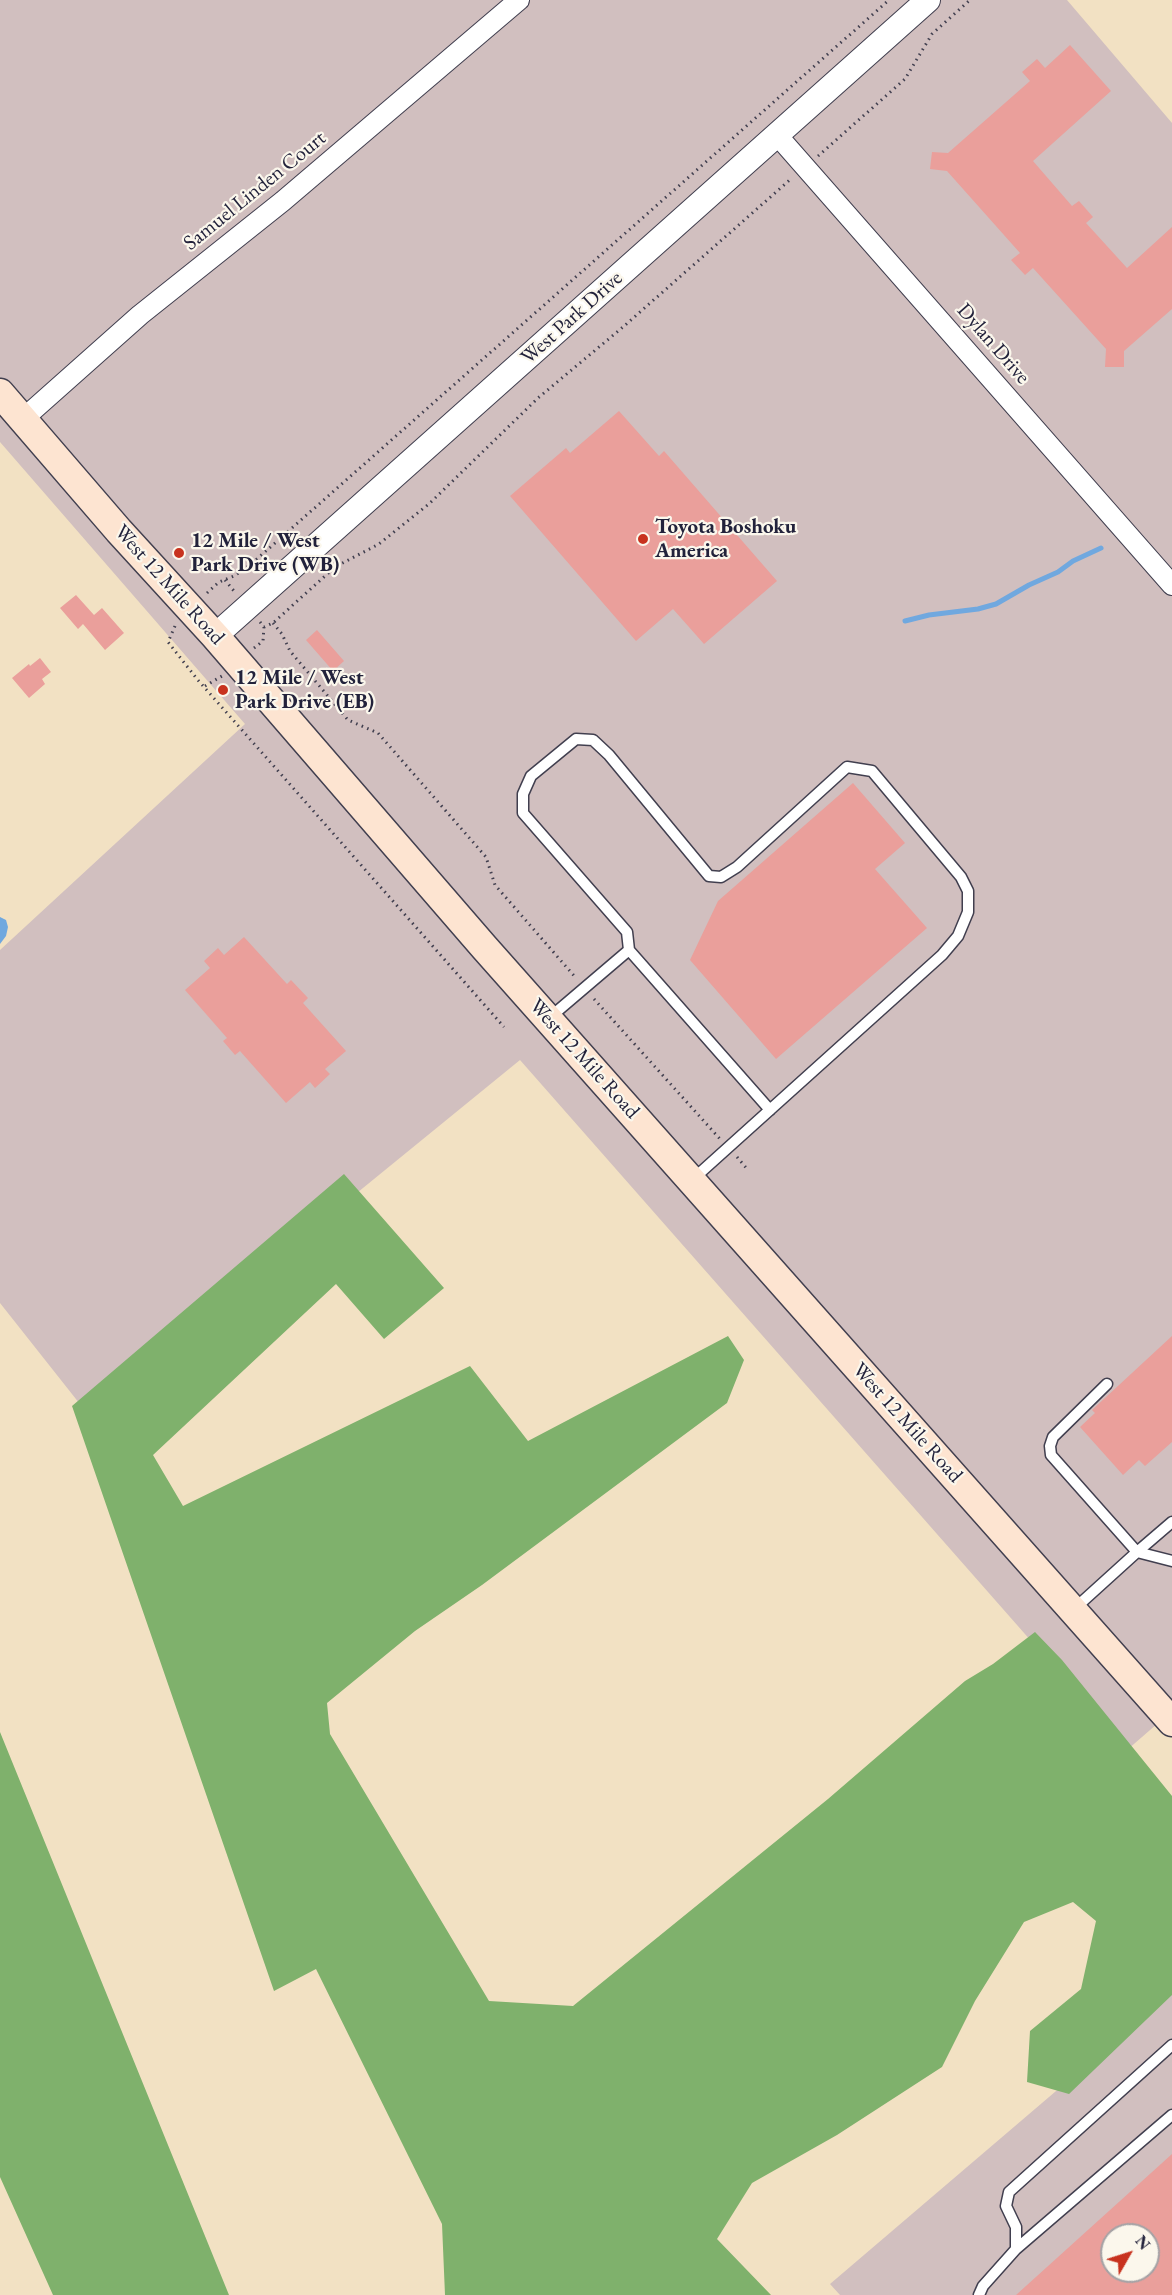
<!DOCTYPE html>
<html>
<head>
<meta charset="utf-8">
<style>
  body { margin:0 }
  #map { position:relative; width:1172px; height:2295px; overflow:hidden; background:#f2e1c3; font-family:"EB Garamond",serif }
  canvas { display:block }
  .north { position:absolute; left:1100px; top:2223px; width:60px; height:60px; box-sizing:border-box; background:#fbf7ec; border:2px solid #a4a2a5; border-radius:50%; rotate:51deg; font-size:16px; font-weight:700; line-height:24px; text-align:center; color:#22223b }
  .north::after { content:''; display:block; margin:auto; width:21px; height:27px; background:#c8321e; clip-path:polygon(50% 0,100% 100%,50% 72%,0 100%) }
</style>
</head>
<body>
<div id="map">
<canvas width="1172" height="2295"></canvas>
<div class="north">N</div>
</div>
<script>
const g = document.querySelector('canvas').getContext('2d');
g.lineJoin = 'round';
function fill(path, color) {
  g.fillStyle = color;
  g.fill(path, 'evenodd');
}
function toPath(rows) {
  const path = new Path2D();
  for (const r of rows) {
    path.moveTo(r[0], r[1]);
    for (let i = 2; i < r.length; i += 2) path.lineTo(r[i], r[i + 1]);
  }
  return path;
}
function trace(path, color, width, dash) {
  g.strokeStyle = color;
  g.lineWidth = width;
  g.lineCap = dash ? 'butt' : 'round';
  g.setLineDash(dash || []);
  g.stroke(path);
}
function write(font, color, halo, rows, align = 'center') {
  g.font = font + ' "EB Garamond",serif';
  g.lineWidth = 4.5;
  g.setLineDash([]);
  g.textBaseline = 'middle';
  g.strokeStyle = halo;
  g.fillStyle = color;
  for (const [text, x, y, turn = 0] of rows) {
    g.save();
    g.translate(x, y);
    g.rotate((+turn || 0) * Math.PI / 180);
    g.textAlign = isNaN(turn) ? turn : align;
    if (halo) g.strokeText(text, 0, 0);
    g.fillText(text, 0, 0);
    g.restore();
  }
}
fill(toPath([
  [0,0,1067,0,1172,123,1172,1711,1127,1750,520,1060,87,1413,0,1303,0,950,245,724,0,442],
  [1172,1992,1172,2295,840,2295,830,2284],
  [1112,2235,1148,2235,1148,2271,1112,2271]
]), '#d1bfbf');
fill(toPath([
  [344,1174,444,1288,384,1339,336,1284,153,1455,183,1506,470,1366,528,1441,728,1336,744,1360,727,1403,482,1585,415,1631,327,1703,330,1734,489,2001,573,2006,828,1799,965,1681,993,1664,1035,1632,1062,1660,1172,1796,1172,1995,1069,2094,1027,2082,1030,2031,1081,1989,1096,1921,1073,1902,1024,1922,975,2001,942,2067,837,2135,752,2183,717,2239,771,2295,445,2295,442,2224,316,1969,274,1991,72,1406],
  [0,1732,229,2295,53,2295,0,2177]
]), '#7fb16c');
fill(toPath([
  [0,917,6,920,8,927,6,936,0,944]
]), '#70a8df');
trace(toPath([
  [905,621,929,615,978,609,996,604,1029,585,1058,572,1073,561,1101,548]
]), '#70a8df', 5);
fill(toPath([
  [1070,45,1111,91,1033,161,1072,206,1079,201,1093,217,1086,223,1127,268,1172,227,1172,309,1124,351,1124,367,1105,367,1106,349,1033,268,1025,275,1011,260,1020,253,947,171,930,169,932,152,948,153,1030,81,1022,72,1037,59,1045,68],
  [619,411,659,456,664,451,777,581,704,644,673,609,636,641,510,496,566,448,570,453],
  [76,595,94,615,102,608,124,633,105,650,83,624,78,629,60,608],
  [317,630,344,661,333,671,306,640],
  [40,658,51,672,42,679,45,684,29,698,12,678,29,664,30,666],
  [853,783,905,843,875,869,927,928,776,1059,690,960,718,901],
  [244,937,287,984,291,980,308,998,303,1003,346,1051,325,1069,330,1074,315,1088,310,1082,286,1103,240,1051,235,1055,223,1041,227,1038,185,990,210,968,204,961,218,948,224,955],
  [1172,1336,1172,1442,1145,1466,1139,1460,1123,1475,1080,1427,1095,1413,1092,1410],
  [1172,2154,1172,2295,1016,2295],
  [1112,2235,1148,2235,1148,2271,1112,2271]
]), '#ea9f9b');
const service = toPath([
  [629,950,770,1110],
  [548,1019,629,950,627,932,523,813,523,794,531,776,576,739,593,740,609,755,709,876,721,877,737,867,847,767,872,771,961,877,968,891,968,912,958,936,942,955,692,1180],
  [1107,1384,1053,1437,1050,1446,1051,1455,1137,1552,1172,1522],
  [1073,1610,1137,1552,1172,1561],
  [1016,2249,1172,2115],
  [979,2295,983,2286,1016,2249,1016,2227,1006,2206,1009,2192,1172,2045]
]);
const minor = toPath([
  [777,135,1172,585],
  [23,419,140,315,283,201,519,0]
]);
const tertiary = toPath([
  [215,636,928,0]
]);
const secondary = toPath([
  [0,393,119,531,215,636,484,947,1172,1722]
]);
trace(service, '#413f4f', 13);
trace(minor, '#413f4f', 22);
trace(tertiary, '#413f4f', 26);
trace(secondary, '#413f4f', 31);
trace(toPath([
  [818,156,905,79,932,34,970,0],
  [225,580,234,591],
  [207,593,219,582,234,576,249,566,889,0],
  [260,622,264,627,273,623,335,567,379,544,430,503,538,398,623,327,792,178],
  [273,623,282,634,290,651,348,720,378,733,486,857,495,885,576,978],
  [175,626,168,642,197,679,504,1027],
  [254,648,263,641,264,627],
  [205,686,222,676],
  [594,999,720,1139],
  [737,1157,748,1170]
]), '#413f4f', 3, [1.5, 4.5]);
trace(service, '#fff', 10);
trace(minor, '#fff', 20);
trace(tertiary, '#fff', 24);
trace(secondary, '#fde4d1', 28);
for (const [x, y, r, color] of [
  [643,539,6,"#c8321e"],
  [179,553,6,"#c8321e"],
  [223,690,6,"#c8321e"]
]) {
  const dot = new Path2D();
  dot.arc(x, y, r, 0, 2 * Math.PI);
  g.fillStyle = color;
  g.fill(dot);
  trace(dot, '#fbf7ec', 2);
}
write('21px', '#22223b', '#fbf7ec', [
  ["Samuel Linden Court",255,191,-39],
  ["West Park Drive",572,318,-42],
  ["Dylan Drive",993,344,49],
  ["West 12 Mile Road",169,585,48],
  ["West 12 Mile Road",584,1059,48],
  ["West 12 Mile Road",907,1423,48]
]);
write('bold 21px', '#22223b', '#fbf7ec', [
  ["Toyota Boshoku",655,527],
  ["America",655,551],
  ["12 Mile / West",191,541],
  ["Park Drive (WB)",191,565],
  ["12 Mile / West",235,678],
  ["Park Drive (EB)",235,702]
], 'left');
</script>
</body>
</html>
